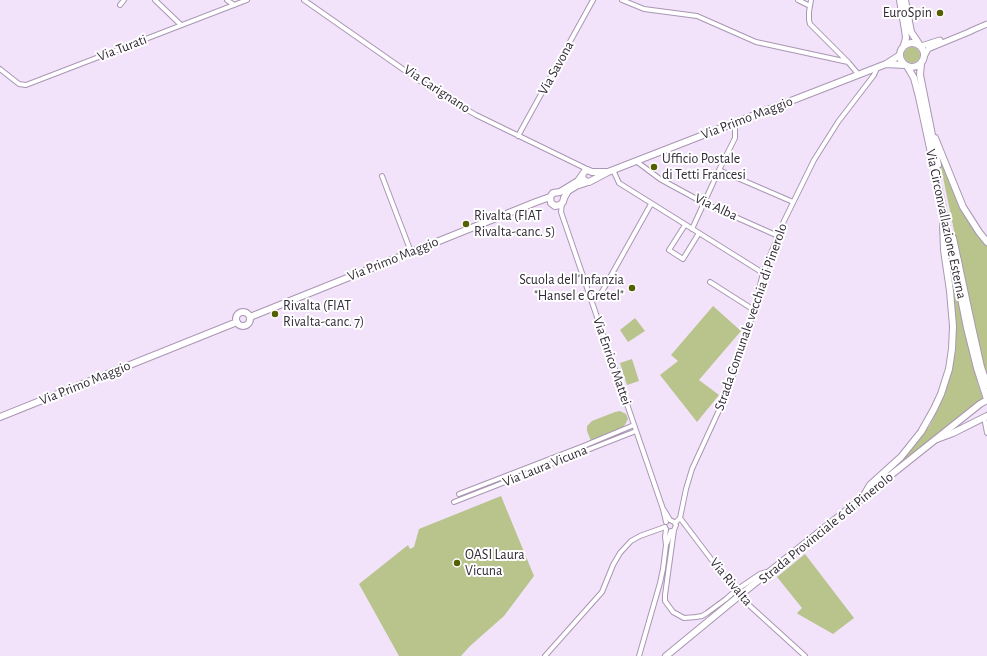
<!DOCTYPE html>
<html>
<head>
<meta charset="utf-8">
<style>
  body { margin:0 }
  canvas { display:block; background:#f2e3fb }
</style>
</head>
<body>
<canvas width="987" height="656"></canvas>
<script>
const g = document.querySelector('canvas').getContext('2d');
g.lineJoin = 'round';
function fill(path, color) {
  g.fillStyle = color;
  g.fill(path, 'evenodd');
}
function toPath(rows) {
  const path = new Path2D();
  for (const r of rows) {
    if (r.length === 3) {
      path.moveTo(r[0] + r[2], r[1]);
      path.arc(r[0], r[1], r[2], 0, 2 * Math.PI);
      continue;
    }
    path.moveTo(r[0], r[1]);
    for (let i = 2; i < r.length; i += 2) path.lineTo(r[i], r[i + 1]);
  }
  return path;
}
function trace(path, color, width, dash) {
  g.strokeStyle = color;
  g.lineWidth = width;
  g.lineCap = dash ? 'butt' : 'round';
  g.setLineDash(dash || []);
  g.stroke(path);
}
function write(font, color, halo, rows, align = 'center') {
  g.font = font + ' "Alegreya Sans",sans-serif';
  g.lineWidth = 4;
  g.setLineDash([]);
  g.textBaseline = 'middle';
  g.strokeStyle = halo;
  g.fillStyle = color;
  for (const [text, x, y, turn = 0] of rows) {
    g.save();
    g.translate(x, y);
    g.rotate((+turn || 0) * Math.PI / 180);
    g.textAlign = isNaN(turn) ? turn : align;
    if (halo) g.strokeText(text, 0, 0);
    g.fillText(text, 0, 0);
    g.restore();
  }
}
fill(toPath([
  [912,55,8],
  [938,153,960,209,976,234,987,246,987,376,983,366,974,327],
  [949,257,950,258,964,329,978,384,983,399,896,467,895,466,917,442,930,425,944,395,952,370,955,349,956,326,947,258],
  [713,306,741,331,699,380,719,395,697,422,660,375,678,361,671,355],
  [635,318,645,331,628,342,620,330],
  [632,359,639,381,627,385,620,363],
  [620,411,626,414,628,419,623,428,591,441,587,431,587,426,592,421,615,412],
  [501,496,534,576,504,616,470,646,461,656,399,656,359,584,408,545,410,549,414,547,419,529],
  [805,554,854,618,833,634,798,614,797,613,802,608,777,577]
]), '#b8c48c');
const minor = toPath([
  [155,0,181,25],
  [227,0,234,5],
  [304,0,430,88,476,115,589,170],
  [622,0,644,9,697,16,756,42,848,62],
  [798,0,810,6],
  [811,0,809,12,809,20,810,24,848,62,859,75],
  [120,5,124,0],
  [0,69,19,84,26,85,247,0],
  [518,136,593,0],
  [636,161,660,179,704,203,778,236],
  [613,170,619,183,763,273],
  [719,170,793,202],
  [382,176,411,252],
  [562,204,561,212,663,509,666,522],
  [685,225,669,250,683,259,699,233],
  [692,229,719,170,735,138,735,123],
  [710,282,754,310],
  [592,300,599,297,651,204],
  [984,417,987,433],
  [459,494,586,445,634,425],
  [454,502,636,431],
  [664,510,670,520,674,522,676,525,674,530,665,595,665,601,673,612,684,618,696,617,702,616,707,613,726,599,735,591,760,574,766,572],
  [680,518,739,596,805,656],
  [675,523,680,518,686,489,692,469,727,393,743,346,754,310,763,273,784,221,814,160,838,122,874,75,877,68],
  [667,543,671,531],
  [545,656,602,592,613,565,620,553,631,541,640,536,665,527],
  [639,656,660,583,663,569,666,545,665,537,666,529]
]);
const tertiary = toPath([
  [921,46,940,40],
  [925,55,928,49,935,46,969,32,973,30,987,24]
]);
const secondary = toPath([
  [900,0,905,30,906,38,904,45],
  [905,0,911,32,919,44],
  [912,55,12],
  [886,64,905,65],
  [921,64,920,75,938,165],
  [907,66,914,78,919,97,942,204,967,328,977,368,987,399],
  [935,138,963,207,979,232,987,242],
  [582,177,585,181,589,182,608,172,886,64,900,55],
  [588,182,576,186,568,191,564,198,563,202,560,205,555,206,551,203,550,197,553,193,560,192,578,181,585,171,587,170,592,172,606,172],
  [953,238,972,327,981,367,987,385],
  [243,319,7],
  [250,317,536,202,550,197],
  [0,417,237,322],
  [937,439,953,433,987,416],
  [863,497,870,485,901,457,921,432,934,409,941,394,949,369,952,349,953,326,950,291,944,250,943,224]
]);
const primary = toPath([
  [666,656,739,596,980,404,987,400]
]);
trace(minor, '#a996b3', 6);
trace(tertiary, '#a996b3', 7);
trace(secondary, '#a996b3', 8);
trace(primary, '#a996b3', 8);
trace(minor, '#fff', 4);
trace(tertiary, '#fff', 5);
trace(secondary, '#fff', 6);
trace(primary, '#fff', 6);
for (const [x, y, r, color] of [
  [940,13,4,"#546000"],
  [654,167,4,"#546000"],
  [466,224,4,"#546000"],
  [632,288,4,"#546000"],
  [275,314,4,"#546000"],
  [457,563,4,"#546000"]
]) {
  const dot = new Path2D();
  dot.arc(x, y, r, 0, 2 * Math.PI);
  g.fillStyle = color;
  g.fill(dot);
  trace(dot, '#fff', 1.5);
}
write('14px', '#332b37', '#fff', [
  ["EuroSpin",932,13,"right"],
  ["Ufficio Postale",662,159],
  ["di Tetti Francesi",662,175],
  ["Rivalta (FIAT",474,216],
  ["Rivalta-canc. 5)",474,232],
  ["Scuola dell'Infanzia",624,280,"right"],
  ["\"Hansel e Gretel\"",624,296,"right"],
  ["Rivalta (FIAT",283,306],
  ["Rivalta-canc. 7)",283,322],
  ["OASI Laura",465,555],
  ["Vicuna",465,571]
], 'left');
write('14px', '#332b37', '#fff', [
  ["Via Turati",122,48,-21],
  ["Via Savona",556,68,-61],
  ["Via Carignano",437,89,33],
  ["Via Primo Maggio",747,118,-21],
  ["Via Alba",716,207,25],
  ["Via Circonvallazione Esterna",946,224,78],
  ["Via Primo Maggio",393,259,-22],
  ["Strada Comunale vecchia di Pinerolo",751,317,-71],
  ["Via Enrico Mattei",612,361,71],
  ["Via Primo Maggio",85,383,-22],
  ["Via Laura Vicuna",545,466,-22],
  ["Strada Provinciale 6 di Pinerolo",826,528,-39],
  ["Via Rivalta",731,582,50]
]);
</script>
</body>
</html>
